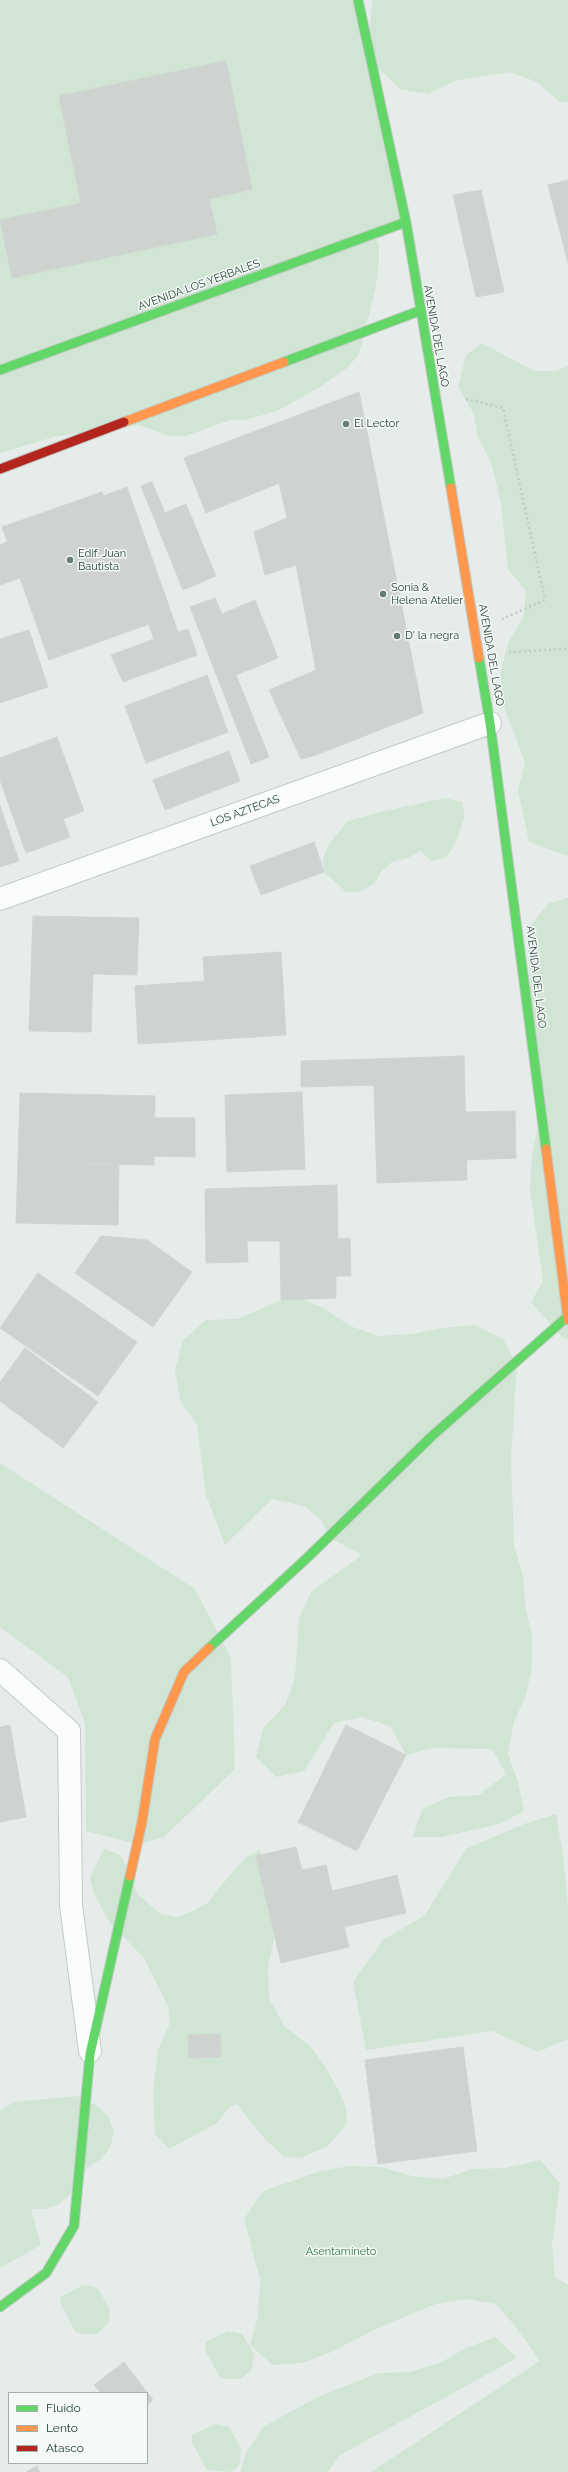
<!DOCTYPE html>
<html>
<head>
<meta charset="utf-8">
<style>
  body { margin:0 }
  #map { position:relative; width:568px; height:2472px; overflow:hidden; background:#e6ece9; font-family:Raleway,sans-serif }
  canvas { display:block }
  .legend { position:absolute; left:8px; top:2392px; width:140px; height:72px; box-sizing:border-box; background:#f5faf7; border:1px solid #a1b0a9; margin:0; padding:5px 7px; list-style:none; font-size:12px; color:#234035 }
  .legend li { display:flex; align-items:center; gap:8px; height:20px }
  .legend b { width:20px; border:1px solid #a1b0a9 }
</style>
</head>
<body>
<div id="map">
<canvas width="568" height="2472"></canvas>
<ul class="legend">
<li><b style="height:5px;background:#63d668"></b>Fluido</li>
<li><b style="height:5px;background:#ff974d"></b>Lento</li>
<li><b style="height:5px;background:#b3261e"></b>Atasco</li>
</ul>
</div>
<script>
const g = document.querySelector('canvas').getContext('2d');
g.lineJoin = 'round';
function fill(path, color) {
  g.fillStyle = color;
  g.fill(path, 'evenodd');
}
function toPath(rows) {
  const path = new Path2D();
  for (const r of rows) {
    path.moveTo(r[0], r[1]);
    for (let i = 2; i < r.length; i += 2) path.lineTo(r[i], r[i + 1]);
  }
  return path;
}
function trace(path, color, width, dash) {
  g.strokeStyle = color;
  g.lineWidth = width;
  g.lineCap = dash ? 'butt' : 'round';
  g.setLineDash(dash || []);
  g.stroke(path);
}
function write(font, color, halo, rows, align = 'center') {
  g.font = font + ' Raleway,sans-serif';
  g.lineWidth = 3;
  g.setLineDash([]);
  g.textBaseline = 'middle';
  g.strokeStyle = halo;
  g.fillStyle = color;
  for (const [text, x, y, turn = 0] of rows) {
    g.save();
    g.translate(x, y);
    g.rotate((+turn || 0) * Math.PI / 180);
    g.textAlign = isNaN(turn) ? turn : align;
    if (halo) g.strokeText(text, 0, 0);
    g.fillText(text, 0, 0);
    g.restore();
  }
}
fill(toPath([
  [0,0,358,0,406,222,375,233,379,246,379,261,375,291,359,354,347,368,320,387,277,411,245,420,230,420,186,436,170,436,138,425,57,436,0,453],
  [372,0,568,0,568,102,560,102,537,82,510,72,454,81,428,94,400,89,378,68,369,41],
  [482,343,534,371,556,371,568,366,568,856,529,842,518,790,525,762,504,707,500,675,508,643,524,616,526,591,508,569,501,504,494,473,489,458,478,438,474,414,458,387,466,355],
  [445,798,462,802,465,817,454,846,445,858,431,861,420,851,408,858,392,862,381,872,374,884,359,892,346,892,324,872,323,860,328,845,348,821,380,812],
  [568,898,568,1340,562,1337,531,1302,543,1281,530,1190,532,1155,538,1127,527,930,549,903],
  [298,1297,325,1309,350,1326,379,1336,413,1334,442,1328,475,1325,503,1339,517,1365,511,1458,514,1545,523,1576,525,1606,532,1635,532,1667,526,1695,514,1722,508,1753,518,1782,524,1811,499,1824,442,1837,413,1837,422,1809,449,1797,479,1795,506,1774,492,1749,434,1748,406,1755,390,1726,362,1717,334,1723,304,1771,276,1777,256,1757,263,1728,285,1705,295,1678,299,1619,311,1592,362,1555,332,1539,321,1520,304,1506,272,1499,225,1545,206,1495,197,1425,180,1400,175,1370,183,1340,206,1320,238,1319,281,1300],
  [0,1463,195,1589,231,1658,235,1769,164,1837,137,1844,86,1831,85,1723,68,1677,0,1627],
  [556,1814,563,1856,568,1906,568,2039,538,2052,492,2031,366,2050,353,1982,383,1940,425,1915,466,1849,524,1824],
  [104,1849,119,1854,128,1868,137,1894,161,1914,177,1917,193,1911,209,1902,219,1888,245,1858,260,1850,273,1920,274,1937,268,1967,269,1998,284,2026,311,2047,324,2065,340,2093,346,2108,347,2123,327,2147,300,2158,284,2157,263,2137,237,2104,229,2108,217,2123,169,2149,155,2134,153,2094,158,2050,170,2023,168,2006,144,1958,110,1923,94,1894,90,1877],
  [77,2096,97,2106,108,2116,114,2132,110,2148,101,2159,87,2168,70,2194,59,2204,45,2209,31,2209,41,2245,0,2268,0,2111,14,2102],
  [540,2160,560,2183,552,2245,555,2277,568,2285,568,2472,371,2472,540,2361,515,2326,496,2304,468,2299,436,2304,382,2326,329,2353,302,2363,273,2365,250,2345,258,2316,260,2279,244,2219,263,2191,321,2171,350,2166,381,2167,412,2176,443,2179,472,2169,506,2168],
  [83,2285,92,2286,98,2289,110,2309,108,2324,97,2334,82,2334,75,2331,61,2304,60,2297],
  [228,2331,242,2334,254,2354,252,2369,241,2379,226,2379,219,2376,205,2350,205,2342],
  [495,2337,517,2358,340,2455,328,2472,240,2472,246,2453,263,2427,318,2397,379,2373,410,2372,440,2363,466,2348],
  [215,2424,229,2427,241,2448,240,2463,236,2469,229,2472,207,2470,192,2443,192,2435]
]), '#d0e5d4');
const building = toPath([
  [226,61,252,189,209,199,217,234,12,278,0,220,81,203,59,96,226,61],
  [568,180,568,263,548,185,568,180],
  [481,190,504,292,476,297,453,195,481,190],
  [359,392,423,713,316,755,301,759,269,690,316,670,296,565,265,575,254,532,287,518,279,483,206,513,184,458,359,392],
  [152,482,165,513,186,504,216,576,183,590,141,486,152,482],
  [127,487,178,632,188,629,197,655,123,682,111,655,154,639,103,496,127,487],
  [102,492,149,624,49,660,2,527,102,492],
  [7,542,20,578,0,585,0,545,7,542],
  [215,598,222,614,255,600,278,658,236,675,269,757,251,764,190,607,215,598],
  [29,630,48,687,0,703,0,639,29,630],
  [207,675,228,732,146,763,125,706,207,675],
  [57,737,84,811,63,819,70,837,26,853,0,780,0,758,57,737],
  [229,751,240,781,165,810,153,780,229,751],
  [0,806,19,861,0,867,0,806],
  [314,842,324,872,261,895,250,866,314,842],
  [33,916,139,918,137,975,93,974,91,1032,29,1031,33,916],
  [281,952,286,1035,208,1040,203,957,281,952],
  [205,981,208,1040,138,1044,135,986,205,981],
  [464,1056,467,1180,377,1183,373,1059,464,1056],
  [373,1059,374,1085,301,1087,301,1061,373,1059],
  [302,1092,305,1169,227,1172,225,1095,302,1092],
  [20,1093,155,1096,154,1165,18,1163,20,1093],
  [515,1111,516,1158,466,1160,465,1112,515,1111],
  [155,1118,195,1118,195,1157,154,1156,155,1118],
  [18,1163,119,1164,118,1225,16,1223,18,1163],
  [337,1185,338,1239,350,1238,351,1276,336,1276,336,1298,281,1300,280,1241,247,1241,248,1262,206,1263,205,1189,337,1185],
  [101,1236,147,1240,192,1272,153,1327,75,1273,101,1236],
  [38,1273,137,1342,98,1396,0,1328,38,1273],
  [25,1348,98,1402,63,1448,0,1401,0,1382,25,1348],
  [10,1725,26,1817,0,1822,0,1727,10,1725],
  [346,1725,406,1755,357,1851,298,1822,346,1725],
  [296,1847,302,1870,326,1865,332,1891,397,1875,406,1913,344,1927,349,1947,281,1963,256,1856,296,1847],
  [220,2034,221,2057,189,2058,188,2035,220,2034],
  [463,2047,477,2151,378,2164,365,2060,463,2047],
  [124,2362,153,2400,147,2405,147,2393,101,2393,94,2385,124,2362],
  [37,2466,40,2472,26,2472,37,2466]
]);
fill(building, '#ced3d0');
trace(building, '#cfd5d2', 1);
const street = toPath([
  [0,899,490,723],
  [0,1670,69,1731,71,1905,90,2051]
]);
const fast = toPath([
  [358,0,406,222,451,488],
  [284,362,419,311],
  [0,370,406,222],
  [479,658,490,723,546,1149],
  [209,1648,307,1558,432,1436,568,1316],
  [0,2307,46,2273,74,2226,90,2054,130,1876]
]);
const slow = toPath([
  [124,422,284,362],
  [451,488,479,658],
  [546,1149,568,1320],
  [130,1876,142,1822,155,1739,184,1672,209,1648]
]);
const jam = toPath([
  [0,469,124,422]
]);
trace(street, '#c3c9c6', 24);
trace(fast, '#c2cac6', 11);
trace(slow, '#c2cac6', 11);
trace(jam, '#c2cac6', 11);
trace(toPath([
  [466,399,503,408,545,600,502,619],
  [509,652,568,649]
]), '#c2cbc7', 2.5, [2, 3]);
trace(street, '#fbfcfc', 22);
trace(fast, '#63d668', 9);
trace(slow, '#ff974d', 9);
trace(jam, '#b3261e', 9);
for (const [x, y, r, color] of [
  [346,424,4,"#677c74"],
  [70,560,4,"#677c74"],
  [383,594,4,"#677c74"],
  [397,636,4,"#677c74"]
]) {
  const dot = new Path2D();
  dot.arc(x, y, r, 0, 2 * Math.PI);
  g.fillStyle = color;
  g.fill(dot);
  trace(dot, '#f5faf7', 1.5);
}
write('11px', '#234035', '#f5faf7', [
  ["AVENIDA LOS YERBALES",199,285,-20],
  ["AVENIDA DEL LAGO",436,336,80],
  ["AVENIDA DEL LAGO",491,655,80],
  ["LOS AZTECAS",245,811,-20],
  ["AVENIDA DEL LAGO",536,977,83]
]);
write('11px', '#234035', '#f5faf7', [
  ["El Lector",354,424],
  ["Edif. Juan",78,554],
  ["Bautista",78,567],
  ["Sonia &",391,588],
  ["Helena Atelier",391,601],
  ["D' la negra",405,636]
], 'left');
write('11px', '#2d7742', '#f5faf7', [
  ["Asentamineto",341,2252]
]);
</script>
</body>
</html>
